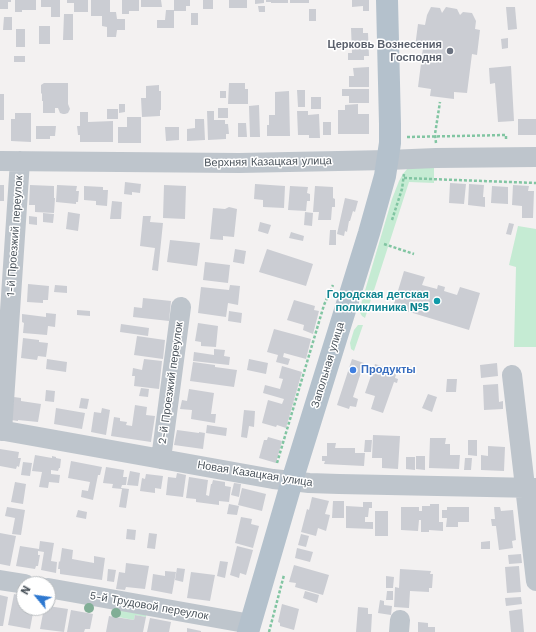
<!DOCTYPE html>
<html>
<head>
<meta charset="utf-8">
<style>
  body { margin:0 }
  #map { position:relative; width:536px; height:632px; overflow:hidden; background:#f3f1f1; font-family:"Work Sans",sans-serif }
  canvas { display:block }
  .north { position:absolute; left:16px; top:576px; width:40px; height:40px; box-sizing:border-box; background:#fff; border:1px solid #b7bbbe; border-radius:50%; rotate:299deg; font-size:11px; font-weight:700; line-height:16px; text-align:center; color:#4b545c }
  .north::after { content:''; display:block; margin:auto; width:14px; height:18px; background:#2e78d0; clip-path:polygon(50% 0,100% 100%,50% 72%,0 100%) }
</style>
</head>
<body>
<div id="map">
<canvas width="536" height="632"></canvas>
<div class="north">N</div>
</div>
<script>
const g = document.querySelector('canvas').getContext('2d');
g.lineJoin = 'round';
function fill(path, color) {
  g.fillStyle = color;
  g.fill(path, 'evenodd');
}
function toPath(rows) {
  const path = new Path2D();
  for (const r of rows) {
    path.moveTo(r[0], r[1]);
    for (let i = 2; i < r.length; i += 2) path.lineTo(r[i], r[i + 1]);
  }
  return path;
}
function trace(path, color, width, dash) {
  g.strokeStyle = color;
  g.lineWidth = width;
  g.lineCap = dash ? 'butt' : 'round';
  g.setLineDash(dash || []);
  g.stroke(path);
}
function write(font, color, halo, rows, align = 'center') {
  g.font = font + ' "Work Sans",sans-serif';
  g.lineWidth = 3;
  g.setLineDash([]);
  g.textBaseline = 'middle';
  g.strokeStyle = halo;
  g.fillStyle = color;
  for (const [text, x, y, turn = 0] of rows) {
    g.save();
    g.translate(x, y);
    g.rotate((+turn || 0) * Math.PI / 180);
    g.textAlign = isNaN(turn) ? turn : align;
    if (halo) g.strokeText(text, 0, 0);
    g.fillText(text, 0, 0);
    g.restore();
  }
}
fill(toPath([
  [434,165,434,183,409,182,365,318,362,316,359,311,392,199,399,181,403,174,407,169,414,167],
  [518,226,536,229,536,347,514,347,516,267,509,265],
  [358,325,363,325,354,351,351,349,350,343,354,330],
  [115,606,147,608,146,617,135,615,134,620,113,616]
]), '#c5ebd3');
fill(toPath([
  [0,0,11,0,11,2,8,2,8,9,0,9],
  [15,0,36,0,36,10,22,10,22,12,15,12],
  [41,0,60,0,60,17,51,17,51,7,41,7],
  [67,0,88,0,88,12,74,12,74,3,67,3],
  [91,0,110,0,110,12,116,12,117,19,125,19,125,30,117,30,116,37,107,37,107,27,102,26,102,16,91,16],
  [122,0,139,0,139,11,129,11,129,14,122,14],
  [141,0,161,0,162,7,141,7],
  [174,0,190,0,190,6,186,6,186,11,174,11,174,28,157,28,157,20,165,20,166,10,174,10],
  [203,0,213,0,213,9,203,9],
  [229,0,247,0,247,8,229,8],
  [255,0,264,0,264,3,255,4],
  [266,0,288,0,288,3,271,3,271,2,266,2],
  [290,0,309,0,309,3,290,3],
  [352,0,369,0,369,11,363,11,363,6,352,7],
  [258,6,265,6,265,12,259,12],
  [431,7,440,8,442,13,446,7,457,9,460,15,463,12,472,13,476,21,475,29,480,30,477,55,472,54,467,93,454,92,454,99,430,96,431,89,418,87,423,48,415,47,418,24,425,25,427,15],
  [506,7,515,7,517,29,508,30],
  [309,9,316,9,316,21,309,21],
  [191,13,198,13,198,25,191,25],
  [64,14,73,14,73,40,63,40],
  [4,17,12,17,12,30,3,30],
  [39,26,50,26,50,44,39,44],
  [351,28,363,28,363,33,368,33,369,56,364,56,364,60,348,60,348,53,352,53],
  [16,29,25,29,25,47,16,47],
  [508,38,508,48,502,49,501,39],
  [14,56,25,56,25,62,14,62],
  [511,66,514,121,498,122,495,83,490,84,489,68],
  [369,67,369,87,349,87,349,76,354,76,353,68],
  [44,83,68,83,68,104,70,109,68,113,65,114,63,114,60,113,58,108,55,108,55,113,43,113,43,101,42,101,42,94,41,93,41,85],
  [229,83,245,83,245,89,248,89,248,104,228,104],
  [159,85,159,91,161,91,161,110,160,110,160,116,142,117,141,98,146,98,146,86],
  [342,89,369,89,369,103,349,103,349,96,342,96],
  [297,90,305,90,305,107,298,107],
  [220,91,226,91,226,98,220,98],
  [289,91,290,136,267,136,267,125,269,125,269,115,275,115,275,92],
  [0,94,4,94,4,120,0,120],
  [311,97,321,97,321,109,311,109],
  [119,104,125,104,125,112,119,113],
  [358,104,358,114,369,114,369,134,338,134,338,110,345,110,345,105],
  [259,105,260,137,250,137,249,106],
  [218,108,228,108,228,118,218,118],
  [107,109,118,109,118,119,107,119],
  [207,111,214,111,214,120,225,120,225,124,228,124,229,134,226,134,226,139,208,140],
  [297,111,308,111,308,115,319,114,320,138,309,138,309,135,298,135],
  [80,112,88,112,88,122,113,121,113,142,80,142,80,135,78,135,77,126,80,126],
  [15,113,31,113,31,142,11,141,11,119,15,119],
  [127,117,141,117,141,143,118,143,118,127,127,127],
  [195,119,204,119,205,140,187,141,187,129,195,128],
  [518,119,536,119,536,135,518,135],
  [323,122,331,122,331,135,323,135],
  [238,123,246,123,247,137,238,137],
  [36,126,56,126,55,136,50,136,50,139,36,139],
  [165,127,179,127,179,140,166,141],
  [125,182,141,184,140,193,132,192,132,195,124,194],
  [450,183,466,184,464,204,449,203],
  [255,184,285,186,284,208,263,207,263,200,254,199],
  [469,184,484,185,483,197,485,197,485,207,468,205],
  [0,185,4,185,4,201,0,201],
  [30,185,54,186,54,198,55,198,54,213,35,212,35,205,29,205],
  [57,185,77,186,76,191,79,191,78,202,76,202,76,204,56,202],
  [164,185,186,186,185,219,163,218],
  [513,185,529,186,528,191,534,191,533,218,522,218,522,206,512,205],
  [84,186,103,187,103,190,108,190,107,206,96,205,96,201,84,200],
  [290,186,308,187,307,193,310,194,310,201,307,201,306,211,288,210],
  [315,186,333,187,333,198,335,199,335,207,332,207,331,220,318,220,319,212,313,212],
  [492,186,508,187,508,204,491,203],
  [345,198,358,201,355,212,353,211,350,221,349,221,347,232,345,231,344,236,337,234],
  [112,201,122,202,121,219,110,219],
  [229,207,237,209,234,237,223,236,223,240,210,239,213,208,225,209],
  [68,212,80,214,78,231,66,229],
  [305,212,313,213,312,226,304,225],
  [43,213,54,214,53,223,43,222],
  [29,216,37,217,37,225,29,224],
  [143,216,151,216,150,222,163,223,158,271,152,270,155,248,140,246],
  [260,222,271,225,268,234,258,231],
  [509,223,514,224,511,235,506,234],
  [330,230,336,230,336,245,329,245],
  [291,232,304,236,303,241,289,238],
  [170,240,200,243,197,266,167,262],
  [235,249,246,251,244,264,233,262],
  [267,249,313,264,306,286,259,272],
  [205,262,230,265,228,283,203,280],
  [404,271,425,277,422,285,437,289,438,285,445,287,444,291,457,295,460,287,480,293,469,330,393,307],
  [28,284,49,286,48,300,43,300,43,303,27,302],
  [55,285,67,286,67,293,54,292],
  [230,285,240,286,238,305,228,303,226,317,198,313,201,287,229,290],
  [143,298,171,301,169,321,133,317,134,307,142,308],
  [294,300,315,306,314,310,319,311,313,334,303,330,304,325,287,320],
  [77,310,90,311,90,316,77,315],
  [229,311,242,313,241,323,228,321],
  [46,313,56,314,55,327,48,326,47,335,23,333,24,323,22,322,22,314,46,317],
  [198,323,218,326,216,347,201,346,201,342,195,341],
  [121,324,149,328,148,336,120,332],
  [274,329,311,339,306,359,284,353,283,357,290,359,288,365,276,362,278,355,267,352],
  [137,336,165,340,163,359,134,355],
  [23,338,39,340,39,342,48,343,46,357,38,356,37,360,21,358],
  [214,349,225,350,224,356,218,355,230,357,229,365,193,361,194,352,214,355],
  [47,359,67,362,66,372,46,369],
  [144,359,162,361,159,389,134,386,135,376,132,376,133,368,142,370],
  [249,359,268,363,266,374,247,370],
  [352,359,364,363,353,397,358,399,356,407,350,406,349,409,337,405],
  [193,362,215,365,215,367,237,370,234,387,190,381],
  [497,363,498,376,481,378,480,365],
  [375,364,397,371,395,378,398,379,397,383,394,382,383,413,371,409,375,396,365,393],
  [282,366,302,372,286,428,277,425,276,427,262,423,268,400,282,404,284,399,263,393,265,385,280,389,283,379,279,378],
  [447,379,457,379,456,392,446,392],
  [498,384,499,402,503,401,503,409,484,410,483,385],
  [141,388,149,389,148,397,139,396],
  [189,389,214,393,211,414,216,414,215,423,191,419,192,410,180,409,182,400,187,401],
  [46,390,55,391,54,402,45,401],
  [428,394,437,397,432,412,422,408],
  [14,397,21,398,21,401,41,404,38,422,18,420,18,421,11,420],
  [81,398,89,399,87,409,79,408],
  [135,405,147,407,146,415,155,416,151,442,111,436,114,417,120,418,120,421,127,422,126,425,132,426],
  [56,408,85,413,82,429,54,424],
  [102,408,110,410,106,435,91,432,94,412,101,413],
  [244,410,255,411,254,427,249,426,247,438,241,437],
  [207,425,227,428,226,436,206,433],
  [177,430,199,433,199,432,205,433,203,449,174,445],
  [373,435,400,436,398,469,382,468,382,458,372,458],
  [268,437,282,441,276,463,259,458,264,440,267,440],
  [430,438,446,438,445,444,450,444,450,455,460,455,459,469,429,468],
  [365,440,372,440,371,452,364,452],
  [468,440,477,440,477,456,468,455],
  [327,443,336,443,335,448,355,448,355,453,365,453,364,466,324,464,325,461,322,461,322,456,327,456],
  [488,446,505,447,504,471,481,470,481,455,488,456],
  [0,449,19,452,18,458,21,458,19,467,17,466,16,469,0,466],
  [35,455,52,458,52,456,56,457,56,458,61,459,60,468,59,468,58,471,51,470,51,474,60,475,59,483,49,482,48,488,39,487,42,472,32,471],
  [416,456,425,456,425,470,416,469],
  [406,457,415,457,415,470,406,469],
  [465,458,472,458,471,470,464,470],
  [71,461,102,467,100,475,98,475,93,500,81,497,82,490,88,491,90,482,68,478],
  [23,462,32,463,30,476,21,475],
  [106,467,124,470,123,477,127,477,126,485,122,485,121,488,129,489,126,508,119,507,122,489,112,488,113,484,103,483],
  [130,471,140,473,138,486,127,485],
  [177,473,186,475,183,497,166,495,168,477,176,478],
  [146,474,163,476,161,489,155,488,155,493,140,491,142,478,145,479],
  [189,477,208,480,206,495,209,496,211,484,212,484,213,480,225,482,225,486,231,487,229,502,219,501,219,505,196,502,196,499,186,498],
  [15,482,26,484,23,504,11,502],
  [234,483,241,484,239,497,231,495],
  [242,488,266,494,262,511,238,505],
  [312,497,329,501,325,514,330,515,326,531,318,528,316,536,301,532,307,509,309,510],
  [333,501,344,501,344,518,332,518],
  [363,502,372,502,372,508,369,508,368,517,365,517,365,522,373,522,373,529,346,528,346,506,363,507],
  [229,504,239,506,237,515,227,514],
  [430,504,439,504,439,522,443,522,443,531,429,530,429,532,421,532,421,520,419,520,418,531,401,530,401,507,419,507,419,511,422,511,422,506,430,506],
  [7,507,25,510,21,535,12,534,15,518,5,516],
  [447,507,469,507,469,522,458,522,458,527,446,527,447,518,442,518,442,510,447,510],
  [494,507,500,507,501,511,513,510,516,540,512,541,513,548,499,550,496,526,492,526,491,519,495,519],
  [78,510,87,512,86,519,76,517],
  [375,511,388,511,388,536,375,536],
  [241,517,252,519,251,524,259,526,253,548,235,543],
  [127,529,136,530,135,540,126,539],
  [0,533,16,536,10,566,0,564],
  [149,533,157,534,155,549,147,548],
  [301,534,309,536,306,547,298,545],
  [40,541,54,543,51,561,57,562,56,573,41,570,44,552,38,551,38,555,40,555,38,566,36,566,35,569,16,566,20,546,39,549],
  [490,541,490,549,481,549,481,542],
  [237,546,253,550,246,575,240,573,239,578,230,575],
  [62,548,73,550,72,559,94,563,94,556,105,558,102,580,60,574,60,569,58,569,59,561,60,562],
  [297,548,313,552,310,562,295,558],
  [521,554,522,563,509,564,508,555],
  [220,561,228,562,225,578,217,576],
  [126,563,149,566,145,589,126,587,125,590,116,589,119,572,125,573],
  [294,565,329,575,323,595,295,587,296,583,289,582],
  [519,566,521,592,507,593,505,567],
  [177,568,185,569,183,582,175,580],
  [108,569,116,570,114,582,107,581],
  [400,569,431,571,430,574,433,574,432,588,429,588,429,592,410,591,409,608,394,607,395,587,399,588],
  [165,571,176,572,172,594,151,590,153,574,165,576],
  [191,572,215,575,210,601,187,598],
  [386,576,394,577,393,588,386,588],
  [305,591,319,595,317,603,303,598],
  [387,591,393,591,393,600,386,600],
  [14,594,24,596,24,608,37,608,36,614,33,613,30,629,8,625],
  [0,595,8,597,3,626,0,626],
  [521,597,522,604,506,606,505,598],
  [380,600,384,601,384,605,392,606,391,615,378,613],
  [282,604,299,609,294,630,280,626,280,623,278,622],
  [48,606,68,609,64,632,40,629,44,608,48,608],
  [358,607,368,608,368,614,372,614,371,632,356,632],
  [522,609,524,632,511,632,509,611],
  [71,610,93,614,90,629,85,629,84,632,67,632],
  [135,615,146,617,143,632,106,632,109,616,134,620],
  [150,618,171,622,169,632,147,632],
  [418,622,428,623,428,627,435,627,435,632,418,632],
  [187,628,201,631,201,632,187,632]
]), '#cbcdd3');
trace(toPath([
  [407,137,506,135,506,141],
  [436,143,435,134,440,102],
  [404,178,536,183],
  [392,220,402,189,404,174],
  [384,244,414,254],
  [277,463,324,305,333,285],
  [269,632,284,575]
]), '#81c5a2', 2.5, [3, 2]);
trace(toPath([
  [0,161,239,163,388,160,436,158,536,157],
  [512,375,536,581],
  [0,430,273,479,292,481,309,483,339,484,536,488],
  [2,431,20,161],
  [161,459,181,307],
  [0,580,25,584],
  [48,588,251,624],
  [399,632,400,620]
]), '#bec5cc', 20);
trace(toPath([
  [248,632,292,481,369,233,385,176,390,143,390,124,387,0]
]), '#b4c1cc', 22);
g.fillStyle = '#81ae96';
for (const [x, y] of [
  [89,608],
  [116,613]
]) {
  g.beginPath();
  g.arc(x, y, 5, 0, 2 * Math.PI);
  g.fill();
}
for (const [x, y, r, color] of [
  [450,51,4,"#6b7280"],
  [437,301,4,"#0f9aa8"],
  [353,370,4,"#3f7fe0"]
]) {
  const dot = new Path2D();
  dot.arc(x, y, r, 0, 2 * Math.PI);
  g.fillStyle = color;
  g.fill(dot);
  trace(dot, '#fff', 1.5);
}
write('bold 11px', '#5b616d', '#fff', [
  ["Церковь Вознесения",442,45],
  ["Господня",442,58]
], 'right');
write('11px', '#4b545c', '#fff', [
  ["Верхняя Казацкая улица",268,162,-1],
  ["1-й Проезжий переулок",15,236,-86],
  ["Запольная улица",328,365,-73],
  ["2-й Проезжий переулок",171,383,-82],
  ["Новая Казацкая улица",255,474,9],
  ["5-й Трудовой переулок",149,606,10]
]);
write('bold 11px', '#0d838f', '#fff', [
  ["Городская детская",429,295],
  ["поликлиника №5",429,308]
], 'right');
write('bold 11px', '#366cbe', '#fff', [
  ["Продукты",361,370]
], 'left');
</script>
</body>
</html>
